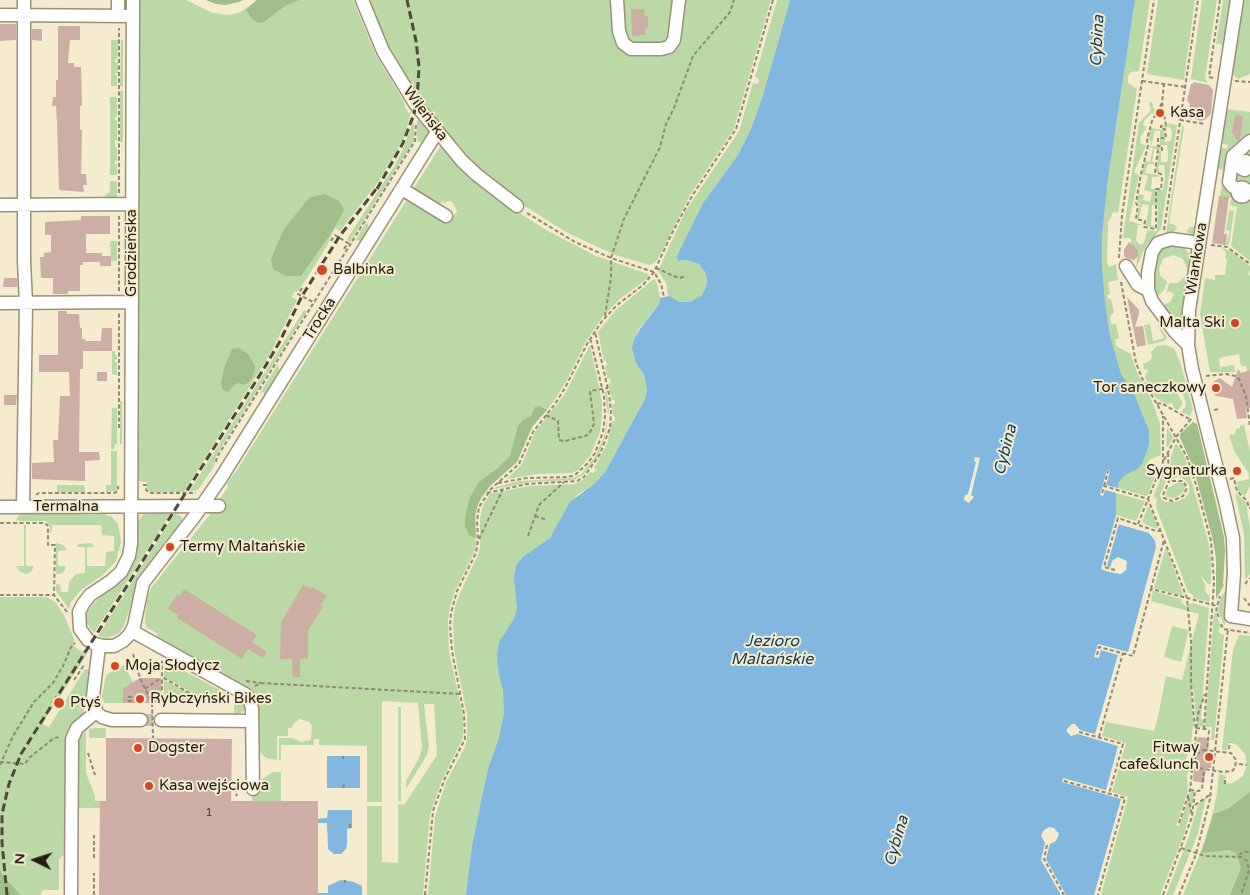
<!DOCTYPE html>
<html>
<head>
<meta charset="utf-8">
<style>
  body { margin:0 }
  #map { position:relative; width:1250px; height:895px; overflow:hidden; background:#f5ebcf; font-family:"Varela Round",sans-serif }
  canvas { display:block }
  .north { position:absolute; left:10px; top:835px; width:50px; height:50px; -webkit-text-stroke:4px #f5ebcf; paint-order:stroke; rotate:274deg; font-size:14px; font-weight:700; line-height:20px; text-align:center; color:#211d13 }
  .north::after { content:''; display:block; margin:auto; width:18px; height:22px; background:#211d13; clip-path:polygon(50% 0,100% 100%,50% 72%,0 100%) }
</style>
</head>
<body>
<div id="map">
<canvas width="1250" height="895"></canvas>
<div class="north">N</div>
</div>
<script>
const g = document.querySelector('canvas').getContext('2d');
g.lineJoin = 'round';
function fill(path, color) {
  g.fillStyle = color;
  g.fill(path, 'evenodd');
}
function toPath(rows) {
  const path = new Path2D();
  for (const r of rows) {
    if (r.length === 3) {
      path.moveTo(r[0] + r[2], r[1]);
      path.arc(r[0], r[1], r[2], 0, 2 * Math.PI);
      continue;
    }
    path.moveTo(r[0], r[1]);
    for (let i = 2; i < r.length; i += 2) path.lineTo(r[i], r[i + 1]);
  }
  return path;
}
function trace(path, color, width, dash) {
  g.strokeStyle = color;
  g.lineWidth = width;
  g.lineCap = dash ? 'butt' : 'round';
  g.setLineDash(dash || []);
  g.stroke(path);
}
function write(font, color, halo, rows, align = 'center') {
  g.font = font + ' "Varela Round",sans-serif';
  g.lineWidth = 4;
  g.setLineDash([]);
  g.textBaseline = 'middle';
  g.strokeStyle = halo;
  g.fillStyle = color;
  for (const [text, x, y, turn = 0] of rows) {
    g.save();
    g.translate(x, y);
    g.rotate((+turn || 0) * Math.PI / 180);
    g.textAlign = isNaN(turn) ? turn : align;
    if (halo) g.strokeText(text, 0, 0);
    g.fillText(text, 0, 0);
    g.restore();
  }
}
fill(toPath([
  [139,0,186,0,213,13,230,15,241,12,257,0,353,0,376,55,405,103,405,108,409,113,411,112,405,135,389,165,378,182,340,231,335,228,327,246,305,281,298,291,294,292,292,297,297,300,270,354,184,492,150,492,147,489,147,482,138,481],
  [367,0,771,0,734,129,690,195,658,259,655,262,650,265,615,255,566,232,520,203,467,160,418,99,388,49],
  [777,0,790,0,763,95,751,129,738,155,703,203,678,261,686,260,699,264,705,272,707,279,706,287,701,296,696,300,690,302,679,302,670,296,668,296,666,283,658,271,685,212,739,131,753,83,758,84,759,79,755,77],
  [1135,0,1150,0,1139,71,1131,72,1128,76,1128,83,1137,89,1118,213,1113,212,1110,220,1108,221,1107,263,1109,267,1116,264,1118,280,1108,282,1110,294,1107,295,1108,299,1111,299,1114,312,1110,317,1111,324,1116,324,1119,338,1115,340,1116,346,1131,354,1136,370,1152,401,1160,424,1161,455,1149,460,1148,465,1156,474,1148,495,1146,496,1118,488,1119,482,1125,475,1129,394,1112,356,1095,251,1101,194,1107,186],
  [1158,0,1195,0,1184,80,1147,74],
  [1202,0,1217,0,1205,78,1208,83,1191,79,1189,81,1191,78],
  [1223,0,1232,0,1225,45,1216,44],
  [1243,0,1250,0,1250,74,1238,79,1231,73],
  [111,40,118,40,117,59,115,59,115,62,118,62,118,73,115,73,115,75,117,75,117,86,111,86],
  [121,40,123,40,123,86,120,86],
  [120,91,123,91,123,142,120,142],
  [110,97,117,97,117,117,115,117,115,120,117,120,117,140,115,140,115,147,117,148,117,161,115,161,115,164,117,164,117,175,110,175],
  [1149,102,1152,102,1153,107,1156,111,1154,114,1152,113,1144,121,1143,125,1147,127,1141,136,1140,143,1146,146,1134,172,1139,175,1129,221,1143,225,1138,225,1136,240,1140,245,1144,243,1147,230,1157,231,1158,205,1156,205,1157,189,1163,190,1165,178,1164,165,1159,165,1159,173,1156,172,1159,151,1161,151,1161,162,1167,162,1168,158,1167,145,1160,145,1160,139,1165,139,1165,142,1171,141,1172,132,1170,127,1164,128,1163,126,1169,125,1168,123,1177,125,1161,229,1147,244,1136,268,1138,250,1131,245,1131,238,1123,238,1124,229,1139,123,1151,110],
  [1226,109,1250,112,1250,261,1231,246,1237,207,1233,206,1233,208,1230,203,1232,198,1220,196,1224,170,1217,168,1221,148,1227,149,1228,145,1221,143],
  [421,118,430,134,422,149,420,141,417,142,417,121],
  [414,120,414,141,350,242,347,239,393,168,403,149],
  [1182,126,1184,127,1169,223,1175,225,1177,228,1174,232,1166,234],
  [1151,128,1164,130,1165,137,1160,137,1160,131,1155,131,1151,146,1161,147,1161,149,1154,149,1152,162,1154,162,1154,164,1148,164,1145,173,1159,175,1159,177,1152,177,1151,189,1156,189,1155,205,1152,205,1151,225,1155,227,1146,226,1149,205,1142,204,1139,218,1137,218,1140,203,1137,202,1139,194,1144,195,1143,200,1150,202,1152,192,1144,190,1148,176,1142,174,1145,161,1150,162,1153,148,1150,147,1151,141,1148,140],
  [1211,130,1195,235,1192,236,1188,234,1187,231,1190,227,1195,227],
  [440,147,445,149,515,210,546,230,596,256,648,274,649,277,620,299,603,316,585,343,567,380,554,401,532,427,517,462,491,485,478,504,475,517,476,546,474,553,455,591,450,606,448,621,449,651,463,716,463,738,442,780,430,815,423,895,367,895,367,806,382,806,382,862,398,863,398,804,404,805,437,755,434,704,424,704,429,746,427,755,406,789,406,781,419,758,422,748,418,703,382,701,382,802,367,802,367,746,319,745,319,739,314,739,314,745,281,745,281,760,279,760,279,738,293,738,301,742,311,740,312,726,309,722,300,719,295,722,291,728,288,728,288,736,277,736,277,760,266,758,261,753,258,747,249,690,156,638,158,634,146,627,145,620,147,600,151,588,212,512,216,512,223,502,220,499,228,487,227,483,237,470,408,198,412,198,450,221,457,211,452,202,448,201,444,203,442,201,439,205,412,191],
  [110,181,117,181,117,199,111,202,105,196,110,191],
  [1229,210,1234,211,1229,245,1226,245,1230,231,1226,230],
  [367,221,370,232,360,248,359,240,355,241],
  [110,241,117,241,117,261,111,261],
  [1165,244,1183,246,1191,256,1183,318,1180,321,1173,320,1163,308,1165,304,1170,302,1174,295,1173,293,1168,291,1166,294,1169,283,1178,283,1186,275,1187,269,1183,259,1173,255,1163,259,1159,269,1160,275,1167,282,1164,290,1158,296,1158,300,1154,289,1155,260,1159,250],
  [1222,248,1231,251,1250,266,1250,270,1248,274,1250,276,1250,370,1247,371,1246,366,1241,366,1239,354,1219,358,1220,367,1234,365,1235,372,1210,372,1200,314,1205,278,1215,280,1215,275,1225,275,1227,259,1225,258,1226,253],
  [654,279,657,283,660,298,659,304,639,329,634,339,636,362,644,376,647,389,645,399,605,472,595,483,577,495,550,538,512,670,474,895,428,895,435,817,446,782,465,747,467,739,467,715,454,650,453,621,455,607,460,593,478,555,480,547,480,518,483,505,490,494,529,486,574,484,584,479,590,472,593,473,596,470,594,468,607,444,612,421,615,421,615,417,613,416,612,405,615,404,615,400,612,400,608,384,611,383,610,378,607,379,605,366,607,365,606,361,604,361,598,332,615,311],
  [304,310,307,311,216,456,214,466,198,490,189,492],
  [1150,324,1153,341,1164,338,1157,324,1167,337,1165,341,1148,345,1144,325],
  [590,345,602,401,602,416,600,432,590,456,578,470,572,473,538,474,507,479,522,464,535,432,565,394],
  [1165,345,1174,348,1180,362,1193,409,1190,416,1181,412,1185,407,1186,403,1179,384,1173,382,1174,387,1177,388,1178,395,1182,401,1182,405,1178,410,1174,408,1172,403,1166,404,1156,398,1145,377,1146,373,1148,372,1147,369,1144,370,1143,364,1150,361,1152,357,1151,352,1157,346],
  [112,351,115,351,115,355,117,355,117,359,115,360,115,362,117,362,117,375,112,374],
  [278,364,280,375,265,400,264,392,260,393],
  [607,391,609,408,606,435,597,458,583,475,574,480,532,482,494,489,496,487,520,481,573,478,581,474,595,457,605,434,608,416,605,392],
  [120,401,122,401,122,444,120,444],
  [112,408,117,408,117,444,115,444,114,449,111,449],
  [1244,425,1250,452,1250,486,1245,496,1238,491,1237,482,1249,479,1248,472,1234,451,1229,435,1235,434,1236,429,1240,428,1240,426],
  [1167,429,1168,429,1173,437,1169,446,1167,447,1166,445],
  [1177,444,1184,455,1188,468,1208,541,1211,559,1211,584,1208,584,1202,577,1201,577,1206,586,1205,591,1210,597,1209,602,1194,598,1192,594,1188,592,1156,507,1157,499,1154,497,1154,495,1165,467,1167,479,1160,495,1161,499,1165,502,1175,502,1185,498,1189,493,1189,485,1184,479,1178,477,1171,479,1171,456,1175,445],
  [111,451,117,451,117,488,115,491,106,492,106,485,111,485],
  [1178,482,1184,484,1185,489,1183,492,1175,498,1166,497,1167,489],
  [57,485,84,485,85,492,57,492],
  [1105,490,1145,501,1136,521,1116,515,1114,523],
  [1235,493,1246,502,1250,528,1250,574,1246,579,1245,578,1244,534],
  [1148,507,1150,507,1158,527,1156,529,1142,522],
  [24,513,107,513,107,516,111,516,118,524,121,542,116,561,104,574,80,591,71,602,69,609,56,591,56,584,60,585,61,592,68,592,69,582,76,574,85,573,85,547,77,547,78,544,91,543,95,547,87,547,87,566,105,566,106,552,114,551,114,536,102,535,101,525,52,525,52,531,50,533,50,526,46,521,21,521,16,520,19,515],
  [148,513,171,513,94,633,87,623,87,612,94,603,122,579,133,561,136,552,138,521,143,515],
  [175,513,182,517,182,525,139,579,124,626,119,633,113,636,106,638,98,636],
  [24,525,26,525,26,566,34,566,31,572,25,574,19,571,16,566,24,566],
  [56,543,63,545,67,550,58,551,58,566,66,566,63,573,59,574,56,574],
  [1166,547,1183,594,1182,596,1154,588],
  [1227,587,1227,607,1225,625,1224,625,1218,611,1219,601],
  [1153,591,1181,599,1182,603,1186,606,1193,603,1209,608,1201,719,1204,720,1203,727,1198,726,1196,719,1193,687,1191,687,1193,719,1195,726,1193,726,1191,744,1194,745,1186,758,1189,764,1189,768,1191,769,1191,772,1188,772,1187,775,1188,791,1176,826,1179,826,1191,792,1194,792,1192,805,1184,834,1160,895,1101,895,1128,797,1112,792,1126,743,1102,736,1106,722,1154,731,1158,717,1166,676,1182,680,1199,614,1151,601],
  [0,597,46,597,55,602,64,615,74,639,74,646,82,652,84,649,87,654,42,724,49,727,85,669,90,670,86,706,79,721,65,854,59,859,59,890,42,890,41,895,21,895,3,876,0,869],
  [1215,612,1221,627,1219,628,1219,633,1224,635,1214,740,1211,740,1212,727,1205,727,1214,613],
  [1172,626,1189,630,1181,662,1164,657],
  [1239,635,1250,636,1250,895,1183,895,1208,834,1217,794,1219,774,1225,775,1224,784,1233,783,1243,776,1247,765,1245,754,1237,745,1229,742,1227,750,1222,750,1233,650],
  [164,660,229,695,229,703,205,703,205,700,164,677],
  [124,665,133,682,123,688,123,703,104,703,102,696,106,675],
  [164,680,202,700,164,700],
  [234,692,245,702,245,709,239,715,234,715],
  [398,707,401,707,401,801,398,801],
  [95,728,106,728,106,738,89,738,89,729],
  [86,731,86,773,95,796,95,801,100,801,100,808,78,808,78,744,80,737],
  [273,772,281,772,281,801,252,801,252,793,259,793,262,779],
  [1206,798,1198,833,1173,895,1166,895,1189,836,1198,804]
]), '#bbd9a6');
fill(toPath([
  [206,0,243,0,239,2,225,5,216,4],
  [257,0,299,0,285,6,264,22,258,23,252,19,246,10],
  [325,194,339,201,344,210,332,232,301,276,286,276,273,269,271,259,284,229,310,197],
  [239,348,248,354,255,366,254,374,249,382,244,385,238,383,234,385,228,392,223,390,221,385,224,368,232,349],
  [540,406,547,410,532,427,517,462,491,485,481,497,476,510,475,517,476,538,469,535,465,526,465,517,470,497,479,482,498,468,510,456,518,426,523,420,531,416,535,407],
  [1193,422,1197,424,1224,537,1225,551,1223,584,1224,585,1216,599,1216,559,1213,540,1193,466,1180,438,1180,434],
  [1250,792,1250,895,1230,895,1241,868,1236,853,1229,850,1201,853,1213,814,1228,809],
  [0,869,3,876,21,895,0,895]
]), '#9fbe89');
fill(toPath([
  [790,0,1135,0,1107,186,1102,235,1102,267,1105,303,1110,336,1121,374,1135,396,1149,431,1149,445,1142,464,1136,470,1125,475,1119,482,1118,488,1106,485,1110,471,1107,470,1100,495,1103,496,1105,490,1116,493,1116,515,1114,523,1149,533,1155,541,1156,547,1128,652,1098,644,1094,657,1099,658,1101,650,1118,655,1095,734,1080,730,1075,724,1072,724,1067,729,1067,732,1071,736,1078,734,1118,746,1106,790,1063,778,1062,782,1121,799,1094,895,466,895,472,846,488,769,499,738,504,712,503,690,499,675,497,659,499,642,514,619,517,608,514,577,516,566,523,557,550,538,570,502,595,483,605,472,645,399,647,389,644,375,636,363,632,349,634,339,640,329,659,304,660,298,670,296,679,302,690,302,701,296,706,287,707,279,705,272,699,264,686,260,678,261,677,256,703,203,738,155,751,129,763,95],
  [975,457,980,458,971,495,974,497,969,503,964,500,965,495,968,494,976,462,974,461],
  [1118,557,1127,561,1126,570,1121,574,1109,572,1112,561],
  [1049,827,1054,828,1059,834,1056,841,1050,844,1045,843,1041,836,1043,831],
  [327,756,360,756,360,788,327,788],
  [328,810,352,810,352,828,347,829,347,845,346,849,341,854,334,854,328,849,327,823,318,823,318,819,327,818],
  [341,880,354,882,362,886,362,895,318,895,318,893,328,893,328,886]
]), '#82b8e0');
fill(toPath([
  [1114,523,1119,524,1107,566,1110,567,1109,572,1101,569],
  [1045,843,1050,844,1046,859,1066,895,1061,895,1041,860]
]), '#f5ebcf');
fill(toPath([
  [631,9,644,9,645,16,648,16,648,28,645,28,645,35,632,36],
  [0,24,16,24,16,40,0,41],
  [58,26,80,26,80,40,70,40,68,63,74,63,74,67,81,67,82,106,80,106,80,130,82,130,81,174,86,174,87,185,83,185,84,192,59,190,57,122,56,106,52,106,53,97,56,97,56,80,58,80],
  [32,29,42,29,42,41,32,40],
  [1193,82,1209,85,1213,90,1211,114,1205,120,1200,121,1190,116,1189,113,1190,104,1187,100,1191,84,1193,84],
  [1235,115,1243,116,1240,139,1238,141,1232,132],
  [1219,196,1229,197,1224,234,1227,234,1226,245,1212,243],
  [81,216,110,216,110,234,86,234,86,253,102,253,102,256,111,256,111,266,100,266,100,262,83,262,83,265,80,265,80,291,68,291,68,294,53,294,53,278,41,278,40,257,44,257,44,253,51,252,51,235,45,235,45,222,81,220],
  [1129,242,1138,250,1138,256,1134,260,1126,258,1124,256,1124,250],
  [4,278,17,278,17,287,3,287],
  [1127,297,1139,310,1139,314,1135,327,1143,326,1146,345,1137,347],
  [58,311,67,311,67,314,79,314,80,328,82,328,82,339,85,339,85,341,101,341,102,328,112,328,112,351,83,351,83,369,80,369,79,452,99,452,100,460,85,461,85,481,32,479,32,463,54,462,53,440,58,440,60,396,70,396,69,372,39,372,39,355,58,355],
  [1238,369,1241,373,1250,370,1250,408,1246,408,1247,418,1237,419,1233,399,1216,396,1212,392,1211,386,1214,381,1220,378,1232,387],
  [97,372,107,372,107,381,97,381],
  [4,395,17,395,16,405,4,405],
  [303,585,311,589,312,587,327,596,320,606,323,607,308,630,308,659,300,659,300,677,293,677,292,659,280,659,281,622],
  [184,589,257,635,252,642,267,652,263,658,248,649,242,659,177,618,178,615,168,609,177,595,180,596],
  [140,678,161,678,161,703,123,703,123,688],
  [1198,737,1209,738,1208,753,1212,754,1211,768,1206,768,1204,783,1193,781,1196,743],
  [106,738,232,739,231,801,318,801,318,895,99,895,100,801,106,801]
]), '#ccaea4');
trace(toPath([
  [141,720,161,720]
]), '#cbc2a9', 12, [12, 6]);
const minor = toPath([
  [133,0,131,544,129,556,121,572,111,581,90,595,83,604,79,612,80,629,88,640,95,644,104,646,114,646,123,641,130,634,134,626,143,583,194,517,221,478,437,132],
  [362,0,383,51,416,105,462,161,477,175,517,206],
  [617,0,619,31,623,43,631,49,661,49,669,47,674,40,679,0],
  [1237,0,1189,310,1188,345,1192,369,1226,505,1233,538,1234,573,1231,616,1250,619],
  [0,15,133,16],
  [118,16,118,0],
  [1250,166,1246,161,1243,162,1241,165,1242,169,1245,170,1250,166],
  [1242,192,4.5],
  [402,189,446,216],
  [1237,189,1232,186,1229,182,1233,156,1250,141],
  [0,205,132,204],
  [1126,266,1138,285,1148,290],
  [0,303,132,302],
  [1188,345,1175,332,1152,301,1148,290,1148,273,1152,252,1158,243,1171,239,1199,243],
  [0,507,219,506],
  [23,507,26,303,24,261,24,0],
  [132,631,245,694,250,700,252,709,253,789],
  [99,646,93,696,96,712,102,717,112,720,141,720],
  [161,720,252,721],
  [71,895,72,739,77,728,96,712]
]);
trace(minor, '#9a9177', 15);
trace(toPath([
  [1213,78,1209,77,1220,0],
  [1142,81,1186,87],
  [1235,81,1250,82],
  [1162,103,1152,121,1147,140,1148,146,1141,174,1136,203,1138,206,1136,219,1145,221,1144,227,1156,229,1156,189,1161,189,1162,179,1161,174,1155,172,1158,150,1162,150,1162,146,1158,146,1158,138,1166,138,1165,129,1161,129,1161,126,1166,125,1162,103,1164,84],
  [1180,120,1205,124],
  [119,193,119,28],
  [527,213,575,242,611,258,654,272,661,284,664,297],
  [1164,230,1198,0],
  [331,241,335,235,351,245],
  [1211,245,1227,247,1250,264],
  [344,249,348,243],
  [1119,258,1122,215,1154,0],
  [656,268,676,277,680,278,685,276],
  [1121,282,1136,363,1142,378,1187,457,1197,488,1211,541,1214,582,1204,729],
  [302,288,298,294,315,303],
  [119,291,119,216],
  [605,316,611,278,611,258,624,219,660,147,666,124,674,108,693,56,730,12,734,0],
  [1206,376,1226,374,1235,376,1239,379,1246,396,1250,426],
  [1157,404,1161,403,1191,420],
  [1214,410,1220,409],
  [546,415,558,421,559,440,565,441,585,436,589,434,594,424,590,391,608,388],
  [119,428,119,313],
  [1168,453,1169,481,1163,495,1164,498,1172,501,1183,496,1187,488,1183,481,1169,481],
  [1164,460,1176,437,1192,418],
  [216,462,217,457,415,141,416,124],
  [1230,479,1234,478,1237,491,1247,501,1249,508,1250,508],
  [498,483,527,478,568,477,575,475,588,463,595,453,603,432,605,416,604,396,590,338],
  [143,485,146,485,146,490,150,493,196,493],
  [1104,486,1108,471],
  [487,493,527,484,577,481,584,477,600,454,610,428,611,411,609,394,595,332],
  [36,495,39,493,114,493,118,491,118,486],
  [535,516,547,520],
  [0,523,45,523,48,526,48,545,55,545,54,595],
  [1138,524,1163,462,1163,416],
  [528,536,539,505,564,482],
  [479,539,503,489],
  [1115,570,1104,567,1118,518,1156,531,1161,531],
  [1245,584,1250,578],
  [1151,589,1164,540],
  [0,595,54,595,67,612],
  [1244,598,1250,606],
  [1219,617,1216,612,1217,606,1220,596],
  [1221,624,1223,629,1250,633],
  [133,654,140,678,152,703],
  [1097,655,1099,647,1133,656,1151,589,1187,598,1148,499,1104,486,1102,494],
  [74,680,84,665],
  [246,681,261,683],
  [255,686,261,683,461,694],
  [145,689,158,680,162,680,162,701,203,701,162,677,162,661],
  [128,697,132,697],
  [128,701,132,701],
  [1196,728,1194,719,1191,682,1191,641,1187,598,1217,606],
  [1196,728,1206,729,1209,731,1207,750],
  [1079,732,1123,744,1109,794],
  [1099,737,1123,653],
  [1229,749,1230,742],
  [1203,750,1231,753,1236,760,1235,768,1232,771,1223,772,1198,768,1195,759,1197,754,1203,750],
  [88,753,95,775],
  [343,756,343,759],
  [0,762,25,764,29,758,54,738,60,737],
  [1239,764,1247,765],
  [0,765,13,736,34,702,53,683,63,666,71,647,75,643],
  [1064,781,1125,798,1098,895],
  [1225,784,1225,777],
  [233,788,237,796],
  [343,788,344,784],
  [1190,790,1199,791,1202,789,1204,770],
  [1188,797,1192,815],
  [1195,805,1211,794],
  [1179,823,1190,790,1198,714,1205,694],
  [350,828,350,823],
  [1047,845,1044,859,1064,895],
  [1181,848,1205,856,1241,857,1247,861,1249,870,1241,895],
  [1239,855,1243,852,1250,852],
  [94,858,94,835],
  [345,883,345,880],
  [94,895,94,873],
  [425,895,433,811,445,778,465,739,464,714,452,651,450,626,451,613,457,591,476,553,478,540,477,521,479,507,491,489,519,464,533,432,555,404,565,388,587,344,602,321,617,305,643,285,654,272,671,235,692,196,736,129,773,0],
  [1163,895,1192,817,1195,790],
  [1179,895,1196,854,1210,799,1228,628]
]), '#8f8874', 2, [4, 2.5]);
trace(minor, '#fff', 12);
trace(toPath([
  [377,189,403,143,414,114,417,100,419,67,416,41,407,0],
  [7,895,2,843,2,814,9,784,21,754,263,370,279,343,302,296,339,237,380,184]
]), '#4e493b', 3, [8, 4]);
trace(toPath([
  [152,703,153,738]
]), '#8f8874', 2, [4, 2.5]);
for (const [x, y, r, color] of [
  [1160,113,5,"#d24827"],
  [322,270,6,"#d24827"],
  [1235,323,5,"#d24827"],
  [1216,388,5,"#d24827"],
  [1237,471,5,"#d24827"],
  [170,547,5,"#d24827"],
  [115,666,5,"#d24827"],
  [140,699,5,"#d24827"],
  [59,703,6,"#d24827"],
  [138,748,5,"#d24827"],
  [1209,757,5,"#d24827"],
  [149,786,5,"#d24827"]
]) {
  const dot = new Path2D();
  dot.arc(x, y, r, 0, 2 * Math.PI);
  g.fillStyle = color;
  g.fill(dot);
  trace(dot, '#f5ebcf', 2);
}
write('12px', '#4c4137', null, [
  ["1",209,813]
]);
write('15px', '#211d13', '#f5ebcf', [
  ["Kasa",1170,113],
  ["Balbinka",333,270],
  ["Malta Ski",1225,323,"right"],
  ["Tor saneczkowy",1206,388,"right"],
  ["Sygnaturka",1227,471,"right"],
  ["Termy Maltańskie",180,547],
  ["Moja Słodycz",125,666],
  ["Rybczyński Bikes",150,699],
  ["Ptyś",70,703],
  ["Dogster",148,748],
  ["Fitway",1199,748,"right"],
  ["cafe&lunch",1199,765,"right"],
  ["Kasa wejściowa",159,786]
], 'left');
write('15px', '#211d13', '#f5ebcf', [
  ["Wileńska",425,114,53],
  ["Grodzieńska",132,253,-90],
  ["Wiankowa",1197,259,-81],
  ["Trocka",320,319,-58],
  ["Termalna",66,507]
]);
write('italic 16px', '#16405c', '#f5ebcf', [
  ["Cybina",1098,41,-87],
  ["Cybina",1006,450,-76],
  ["Jezioro",772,642],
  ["Maltańskie",772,660],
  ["Cybina",897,841,-74]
]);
</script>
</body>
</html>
